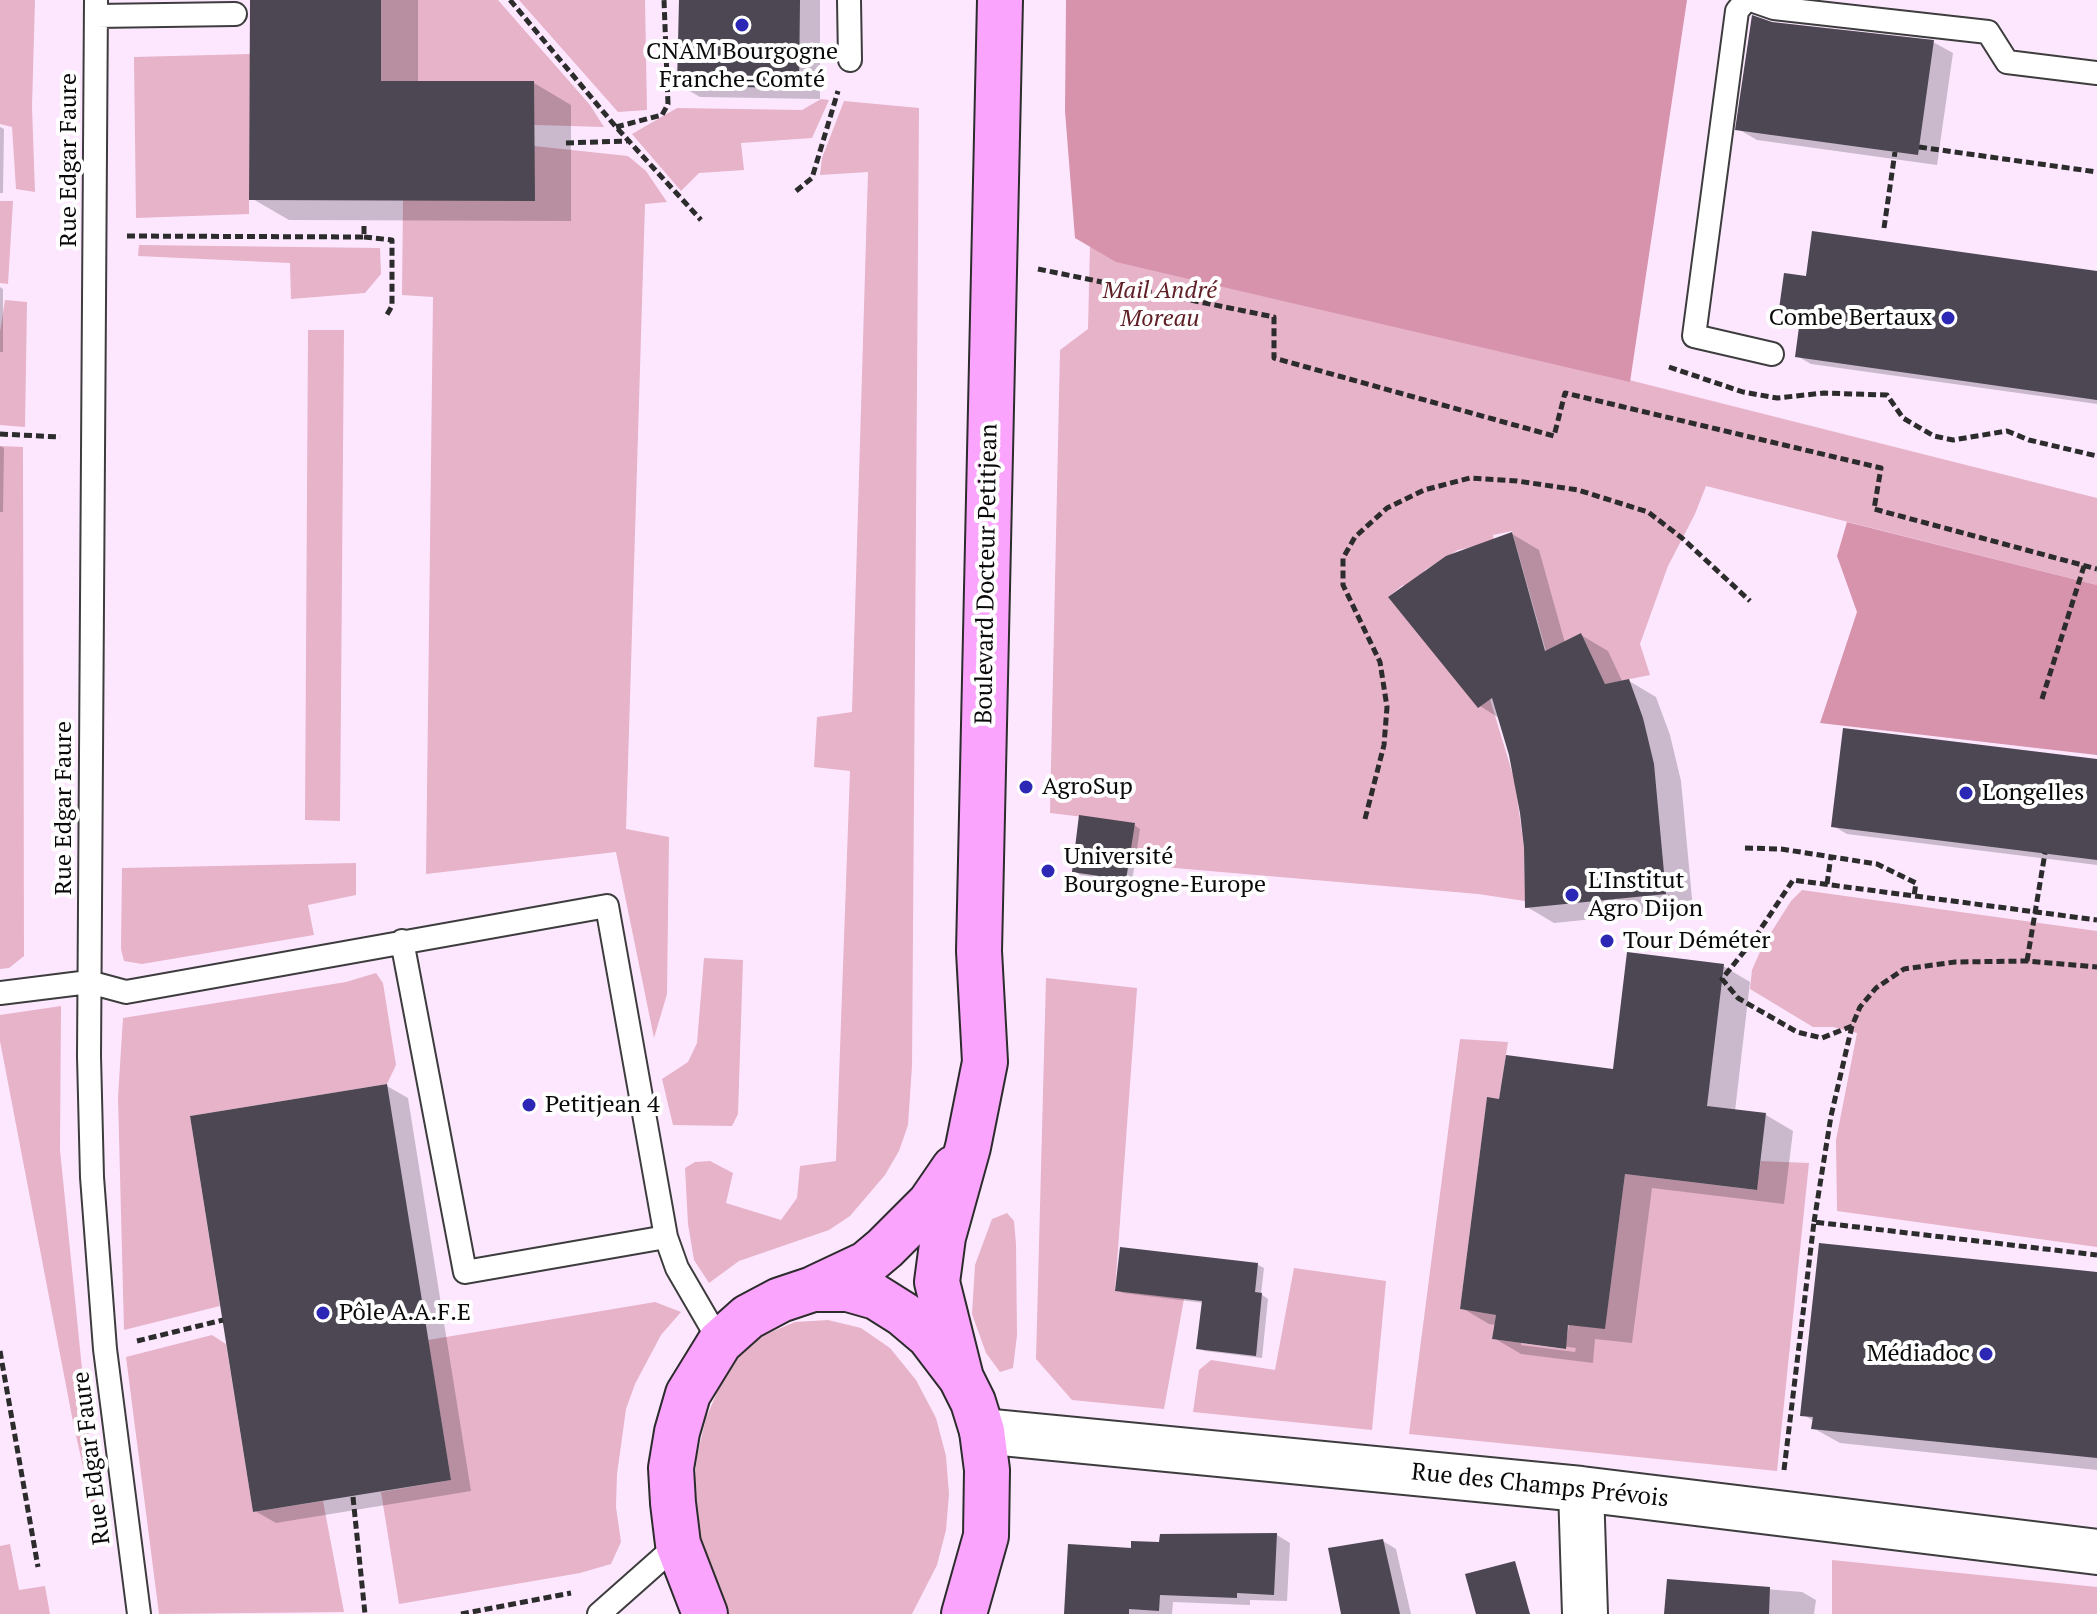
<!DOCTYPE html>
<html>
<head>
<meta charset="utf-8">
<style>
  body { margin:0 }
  canvas { display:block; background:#fce7ff }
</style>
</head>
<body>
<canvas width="2097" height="1614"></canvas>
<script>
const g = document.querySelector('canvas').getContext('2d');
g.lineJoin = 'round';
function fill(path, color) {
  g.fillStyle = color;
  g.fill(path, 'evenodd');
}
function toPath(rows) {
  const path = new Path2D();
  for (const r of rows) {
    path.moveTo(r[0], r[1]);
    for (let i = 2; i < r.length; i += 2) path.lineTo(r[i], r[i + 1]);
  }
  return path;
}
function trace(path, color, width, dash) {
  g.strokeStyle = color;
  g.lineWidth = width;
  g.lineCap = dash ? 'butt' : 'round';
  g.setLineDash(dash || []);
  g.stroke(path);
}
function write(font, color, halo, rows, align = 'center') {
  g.font = font + ' "PT Serif",serif';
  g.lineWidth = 8;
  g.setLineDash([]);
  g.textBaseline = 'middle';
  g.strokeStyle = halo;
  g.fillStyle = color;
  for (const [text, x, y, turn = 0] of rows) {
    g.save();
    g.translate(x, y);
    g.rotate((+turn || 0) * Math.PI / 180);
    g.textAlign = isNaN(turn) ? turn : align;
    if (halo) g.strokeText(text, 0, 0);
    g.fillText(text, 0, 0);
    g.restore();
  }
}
fill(toPath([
  [0,0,35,0,32,107,35,192,16,189,12,127,0,124],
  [381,0,498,0,590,105,604,127,534,125,534,81,404,81,381,104],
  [519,0,645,0,647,110,618,112],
  [250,54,249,214,136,218,134,57],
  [821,99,829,100,812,138,741,143,744,170,699,173,681,191,632,134,677,108,802,110],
  [844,101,919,108,912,1066,908,1125,899,1151,885,1175,850,1216,829,1230,739,1261,709,1283,694,1260,688,1224,685,1168,695,1162,710,1161,733,1173,726,1203,781,1220,797,1198,800,1166,836,1161,850,771,814,767,817,717,852,712,868,172,820,175,822,158],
  [534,146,628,156,646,171,667,202,645,204,626,829,669,837,667,994,654,1038,616,852,426,874,433,297,402,295,403,200],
  [0,201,13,201,8,284,0,283],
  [1090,244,2097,498,2097,585,1706,486,1695,514,1668,566,1640,644,1650,675,1605,684,1581,633,1546,651,1512,531,1493,535,1494,542,1458,550,1425,570,1408,589,1403,585,1388,597,1433,650,1490,699,1515,782,1524,848,1525,901,1478,894,1128,864,1134,823,1050,813,1060,350,1088,329],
  [139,245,380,248,381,274,365,293,291,299,290,263,138,256],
  [5,300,27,302,25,427,0,425,0,332],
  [308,330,344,330,340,821,305,820],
  [0,446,23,447,24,956,9,968,0,969],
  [356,863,356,895,308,905,314,935,142,964,124,961,121,949,122,868],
  [1802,890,2097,931,2097,1247,1837,1211,1836,1140,1857,1033,1833,1027,1813,1027,1750,989,1752,970,1763,945,1791,901],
  [704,958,743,960,738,1114,732,1126,673,1125,662,1079,688,1062,697,1043],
  [376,973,383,983,396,1065,387,1084,190,1116,220,1306,124,1330,118,1097,123,1018,346,982],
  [1046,978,1137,988,1115,1290,1184,1299,1164,1409,1072,1400,1036,1359],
  [61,1006,60,1150,99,1538,73,1422,0,1041,0,1015],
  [1460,1039,1508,1042,1499,1099,1487,1098,1460,1309,1496,1315,1492,1339,1565,1349,1569,1325,1605,1328,1625,1174,1756,1190,1761,1161,1809,1163,1777,1471,1409,1434],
  [1007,1213,1014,1221,1016,1244,1017,1335,1013,1368,1000,1372,986,1353,972,1314,975,1265,992,1219],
  [1294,1268,1386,1281,1372,1430,1193,1412,1199,1370,1211,1360,1275,1370],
  [655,1302,681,1312,661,1335,635,1384,626,1409,617,1474,616,1507,621,1542,611,1564,580,1573,399,1604,381,1492,451,1480,428,1340],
  [828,1320,861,1328,890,1348,916,1380,936,1418,946,1456,949,1494,946,1530,937,1565,912,1614,727,1614,705,1573,693,1498,697,1456,706,1418,722,1381,740,1355,762,1336,795,1322],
  [212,1335,226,1344,253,1512,323,1501,344,1612,159,1614,126,1357],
  [10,1544,19,1590,45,1586,50,1614,0,1614,0,1546],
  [1832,1560,2097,1587,2097,1614,1832,1614]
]), '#e7b3c9');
fill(toPath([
  [1066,0,1687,0,1630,382,1116,262,1075,238,1065,111],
  [1847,522,2097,585,2097,755,1820,723,1857,612,1837,556]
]), '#d793ab');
fill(toPath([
  [252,0,418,0,418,83,534,83,571,105,571,221,289,220,251,198],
  [681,0,820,0,820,99,700,97,679,85],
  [1933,42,1953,53,1937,165,1757,140,1738,129],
  [0,127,4,129,3,193,0,193],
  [2097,273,2097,404,1811,364,1797,356,1802,317,1795,316,1781,308,1808,278],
  [0,287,3,289,3,352,0,352],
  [0,446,4,448,3,512,0,512],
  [1512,534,1539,550,1565,643,1581,635,1608,651,1623,683,1629,681,1656,697,1670,735,1681,781,1693,909,1554,923,1527,907,1526,848,1517,782,1499,718,1480,706],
  [2097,761,2097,865,1847,834,1833,826],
  [1134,825,1140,829,1132,882,1080,875,1074,871],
  [1723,966,1750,982,1735,1111,1766,1115,1793,1131,1784,1204,1652,1188,1632,1343,1595,1339,1593,1363,1521,1354,1494,1338,1496,1325,1489,1324,1462,1308,1501,1101,1614,1071],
  [1521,1341,1576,1348,1575,1352,1521,1345],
  [387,1086,408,1098,471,1491,276,1523,255,1511],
  [1121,1250,1258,1265,1264,1268,1261,1294,1268,1299,1262,1358,1205,1351,1198,1348,1204,1303,1123,1293,1117,1290],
  [2097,1274,2097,1470,1840,1443,1813,1428,1814,1421,1802,1414],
  [1277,1535,1290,1543,1287,1601,1250,1600,1250,1605,1173,1602,1172,1614,1066,1614,1133,1550,1161,1544],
  [1383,1541,1396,1549,1411,1614,1343,1614],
  [1669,1581,1802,1592,1816,1600,1814,1614,1666,1614]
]), '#0003');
fill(toPath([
  [250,0,381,0,381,81,534,81,535,201,249,200],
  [679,0,800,0,799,88,677,86],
  [1752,15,1772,22,1934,40,1918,155,1735,130],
  [1812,231,2097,271,2097,400,1795,357,1801,312,1779,309,1784,273,1806,276],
  [1512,532,1545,651,1581,633,1605,684,1629,679,1643,718,1654,764,1666,894,1525,908,1524,848,1520,813,1509,755,1492,698,1478,708,1388,597,1446,556],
  [1843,728,2097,759,2097,860,1831,827],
  [1079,815,1135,823,1126,880,1072,872],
  [1627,952,1724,964,1707,1106,1766,1113,1757,1190,1625,1174,1605,1329,1568,1325,1566,1349,1492,1339,1496,1315,1460,1309,1487,1097,1499,1099,1506,1055,1613,1069],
  [387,1084,451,1480,253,1512,190,1116],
  [1819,1243,2097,1272,2097,1458,1811,1429,1813,1417,1800,1416],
  [1120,1247,1258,1263,1255,1292,1262,1293,1256,1356,1196,1349,1202,1301,1115,1291],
  [1277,1533,1274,1595,1237,1593,1237,1598,1160,1595,1159,1611,1129,1609,1129,1614,1064,1614,1068,1544,1131,1548,1131,1541,1159,1542,1160,1534],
  [1383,1539,1400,1614,1341,1614,1328,1548],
  [1515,1561,1530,1614,1476,1614,1465,1574],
  [1667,1579,1770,1587,1769,1614,1664,1614]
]), '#4c4752');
const lane = toPath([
  [96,0,89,1056,92,1177,105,1349,139,1614],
  [849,0,850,60],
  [1746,0,1737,11,1694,336,1772,354],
  [1751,0,1774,8,1988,32,2007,62,2097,73],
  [96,16,235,14],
  [402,941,465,1272,666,1237],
  [0,993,89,982,126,992,607,906,666,1237,677,1268,720,1342],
  [599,1614,678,1544]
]);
const street = toPath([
  [982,1431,1581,1489,2097,1552],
  [1581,1489,1585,1614]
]);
const secondary = toPath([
  [815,1288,866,1264,885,1248,930,1203,954,1168],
  [961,1378,937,1282,943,1237,968,1147,985,1062,979,951,1000,0],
  [705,1614,678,1544,673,1503,671,1468,677,1432,688,1394,720,1342,748,1317,780,1300,813,1289,848,1289,876,1297,903,1314,929,1336,961,1378,973,1402,982,1431,987,1470,986,1536,964,1614]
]);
trace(lane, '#3d3d3d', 26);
trace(street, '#3d3d3d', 48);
trace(secondary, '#2c2c2c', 48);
trace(toPath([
  [510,0,616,127,701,220],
  [616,127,662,115,668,104,664,0],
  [566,143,627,141],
  [1919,147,2097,172],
  [796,191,812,178,838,91],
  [1884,228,1895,152],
  [127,236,364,237,364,223],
  [364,237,392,240,392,306,385,318],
  [1038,269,1274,317,1274,358,1554,436,1565,393,1881,468,1874,509,2097,569],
  [1669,367,1743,392,1777,398,1824,393,1887,395,1903,418,1934,436,1953,440,2007,431,2029,440,2097,456],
  [0,434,60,437],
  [2042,699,2084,566],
  [1365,819,1384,745,1387,707,1380,662,1343,585,1343,558,1355,537,1387,508,1424,490,1470,478,1517,481,1578,490,1648,512,1682,538,1750,601],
  [1745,848,1781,849,1877,864,1916,883,1914,896],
  [1827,884,1831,856],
  [2027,961,2045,853],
  [1852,1026,1822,1038,1797,1032,1738,998,1722,979,1754,939,1793,880,2097,920],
  [1814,1222,1831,1116,1852,1026,1860,1007,1876,988,1904,969,1955,962,2027,961,2097,967],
  [137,1341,223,1320],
  [0,1351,38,1567],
  [1784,1470,1814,1222,2097,1255],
  [353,1497,365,1614],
  [461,1614,571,1593]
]), '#2c2c2c', 5, [8, 4]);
trace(lane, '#fff', 22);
trace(street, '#fff', 44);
trace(secondary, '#fba4fd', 44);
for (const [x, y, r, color] of [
  [742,25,8,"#2d27b5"],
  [1948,318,8,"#2d27b5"],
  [1026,787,8,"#2d27b5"],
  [1966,793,8,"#2d27b5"],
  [1048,871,8,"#2d27b5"],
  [1572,895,8,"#2d27b5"],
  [1607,941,8,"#2d27b5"],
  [529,1105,8,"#2d27b5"],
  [323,1313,8,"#2d27b5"],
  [1986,1354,8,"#2d27b5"]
]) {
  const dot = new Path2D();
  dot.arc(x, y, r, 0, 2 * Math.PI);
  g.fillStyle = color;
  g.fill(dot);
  trace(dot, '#fff', 3);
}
write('24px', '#0a0a0a', '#fff', [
  ["CNAM Bourgogne",742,52,"center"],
  ["Franche-Comté",742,80,"center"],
  ["Combe Bertaux",1932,318,"right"],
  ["AgroSup",1042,787],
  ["Longelles",1982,793],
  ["Université",1064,857],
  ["Bourgogne-Europe",1064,885],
  ["L'Institut",1588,881],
  ["Agro Dijon",1588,909],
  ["Tour Déméter",1623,941],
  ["Petitjean 4",545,1105],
  ["Pôle A.A.F.E",339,1313],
  ["Médiadoc",1970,1354,"right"]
], 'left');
write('24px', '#0a0a0a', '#fff', [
  ["Rue Edgar Faure",69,160,-90],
  ["Boulevard Docteur Petitjean",987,574,-89],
  ["Rue Edgar Faure",64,808,-90],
  ["Rue Edgar Faure",92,1458,-97],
  ["Rue des Champs Prévois",1540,1486,6]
]);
write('italic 24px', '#5f1d25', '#fff', [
  ["Mail André",1160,291],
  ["Moreau",1160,319]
]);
</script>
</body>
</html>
